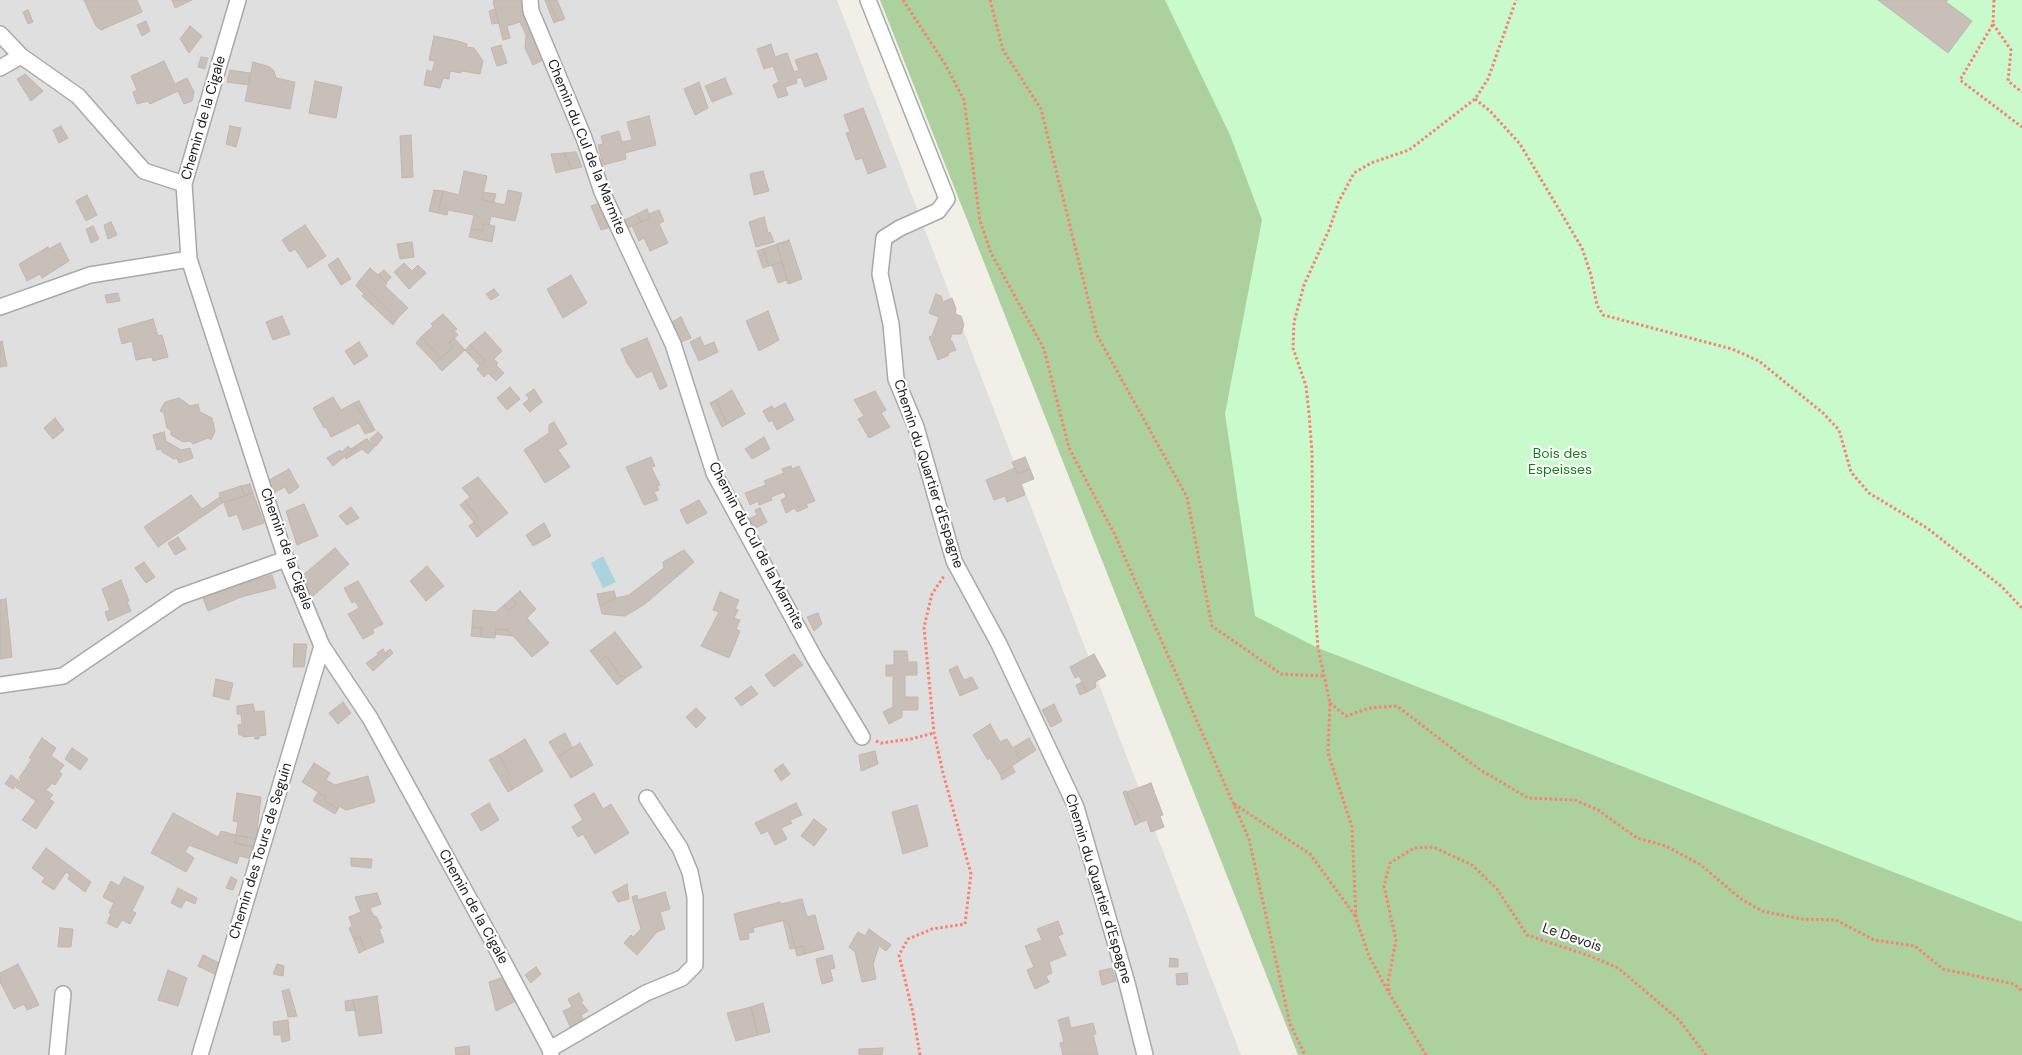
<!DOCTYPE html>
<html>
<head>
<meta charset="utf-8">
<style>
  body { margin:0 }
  canvas { display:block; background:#f2efe9 }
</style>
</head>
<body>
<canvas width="2022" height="1055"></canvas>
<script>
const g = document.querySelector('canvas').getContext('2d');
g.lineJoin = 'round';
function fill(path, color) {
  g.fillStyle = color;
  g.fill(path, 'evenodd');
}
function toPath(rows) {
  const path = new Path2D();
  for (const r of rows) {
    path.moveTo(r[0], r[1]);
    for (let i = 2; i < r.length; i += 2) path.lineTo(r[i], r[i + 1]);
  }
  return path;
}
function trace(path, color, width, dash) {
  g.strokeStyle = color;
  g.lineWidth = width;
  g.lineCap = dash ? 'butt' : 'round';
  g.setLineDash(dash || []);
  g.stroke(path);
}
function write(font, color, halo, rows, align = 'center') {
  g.font = font + ' "DM Sans",sans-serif';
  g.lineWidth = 4.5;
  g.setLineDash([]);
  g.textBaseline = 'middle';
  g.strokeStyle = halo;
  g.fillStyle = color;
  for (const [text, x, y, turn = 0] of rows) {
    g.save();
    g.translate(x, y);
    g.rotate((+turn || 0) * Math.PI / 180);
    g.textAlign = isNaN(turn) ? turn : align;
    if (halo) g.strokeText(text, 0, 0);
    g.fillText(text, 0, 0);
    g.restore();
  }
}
fill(toPath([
  [0,0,837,0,1241,1055,0,1055]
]), '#e0dfdf');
fill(toPath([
  [880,0,2022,0,2022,1055,1298,1055]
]), '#add19e');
fill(toPath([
  [1165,0,2022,0,2022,922,1318,648,1255,616,1225,414,1262,220,1230,135]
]), '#c8facc');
fill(toPath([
  [603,556,616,582,603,588,591,563]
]), '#aad3df');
const building = toPath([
  [84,0,137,0,142,12,101,30,96,26,84,0],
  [172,0,192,0,175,8,172,0],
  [498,0,521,0,522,12,545,59,533,65,525,48,526,35,520,22,507,26,510,38,503,40,493,1,498,0],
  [545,0,548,0,558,21,554,23,545,0],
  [548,0,557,0,565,19,558,21,548,0],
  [1878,0,1948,0,1946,2,1972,21,1948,53,1878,0],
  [495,9,499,23,492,24,489,11,495,9],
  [28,10,33,22,28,24,23,12,28,10],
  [146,21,150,31,142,36,137,25,146,21],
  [190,26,202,36,189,53,180,39,190,26],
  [434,36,458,41,467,44,466,47,474,48,483,61,480,74,461,71,461,73,450,71,449,79,443,78,440,88,424,85,427,70,432,72,435,61,429,60,434,36],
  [771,44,775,57,787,53,794,72,799,70,795,60,817,53,827,79,805,87,801,77,796,79,797,83,785,87,788,95,778,98,773,85,779,82,773,66,764,69,757,49,771,44],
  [501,45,507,63,497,66,491,48,501,45],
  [201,57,208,58,205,69,198,67,201,57],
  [164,61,175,84,187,78,194,92,192,101,184,104,178,91,150,104,148,101,137,104,133,92,137,90,131,76,164,61],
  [253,62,270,67,274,71,276,78,295,82,290,109,245,101,253,62],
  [230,70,250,73,248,85,227,82,230,70],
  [25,74,43,91,31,101,17,79,25,74],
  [725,78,732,94,712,102,705,86,725,78],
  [315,81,342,87,336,118,309,113,315,81],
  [699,82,708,108,695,115,684,89,699,82],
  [863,108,886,167,868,174,862,158,856,160,846,133,850,132,844,115,863,108],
  [649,116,656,145,625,153,626,159,603,165,598,145,603,144,601,136,619,131,622,142,632,140,627,122,649,116],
  [61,126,68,138,59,143,53,130,61,126],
  [230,126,241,128,236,147,226,144,230,126],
  [411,135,413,177,402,178,400,136,411,135],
  [576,152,582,167,572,169,564,153,576,152],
  [564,153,572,169,556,173,551,154,564,153],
  [464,171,487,176,482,200,505,205,508,190,522,193,515,221,491,216,489,225,484,224,483,231,471,229,474,215,448,210,447,215,438,213,443,191,459,195,464,171],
  [763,171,769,191,754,195,750,174,763,171],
  [434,190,443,191,438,213,429,211,434,190],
  [483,192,496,194,494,202,482,200,483,192],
  [87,195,97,215,86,221,76,201,87,195],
  [600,203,610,227,601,230,591,206,600,203],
  [647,209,650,218,641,222,637,214,647,209],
  [659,210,664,221,659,224,668,243,650,251,644,238,639,241,632,226,650,218,649,214,659,210],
  [637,214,641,222,626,229,623,221,637,214],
  [764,217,768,233,770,232,774,242,756,247,749,222,764,217],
  [111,222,117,235,108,239,104,225,111,222],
  [484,224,495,226,492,242,469,237,471,229,483,231,484,224],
  [305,225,326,256,308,268,295,249,290,252,282,240,305,225],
  [93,226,99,239,91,243,86,229,93,226],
  [789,240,802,279,788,284,777,244,789,240],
  [412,242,414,257,400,259,397,244,412,242],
  [60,243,69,261,42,278,40,274,27,281,19,264,48,247,49,249,60,243],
  [777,244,782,262,769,266,763,249,777,244],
  [763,249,769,266,763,268,757,251,763,249],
  [338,258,351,279,341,285,328,265,338,258],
  [782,262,787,280,778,283,772,265,782,262],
  [404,263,412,271,418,265,426,273,409,289,394,272,404,263],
  [370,268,387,283,385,286,408,308,397,319,359,281,370,268],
  [384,270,391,277,387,282,378,275,384,270],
  [571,275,587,303,563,318,547,289,571,275],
  [359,281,397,319,393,325,362,296,364,294,356,286,359,281],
  [494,289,499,295,491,300,486,294,494,289],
  [118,293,120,301,107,303,105,295,118,293],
  [936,294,941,296,943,302,952,298,956,309,955,314,961,316,964,325,961,334,952,334,950,340,952,341,956,350,948,353,949,355,938,360,929,337,932,336,939,317,929,313,936,294],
  [768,311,779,340,759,351,746,321,768,311],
  [443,314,457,329,454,331,458,335,449,343,453,347,441,358,421,337,433,326,431,324,443,314],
  [282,316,290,334,273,340,266,322,282,316],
  [681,317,691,338,679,343,670,323,681,317],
  [153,319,158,336,162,335,168,357,153,361,152,357,136,360,132,341,122,344,118,329,153,319],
  [485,332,502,351,494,359,498,363,496,365,504,373,496,381,488,373,484,377,477,369,485,361,470,345,485,332],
  [421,337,441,358,435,363,416,343,421,337],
  [700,337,704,346,714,342,718,352,699,361,690,342,700,337],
  [454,338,465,350,442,371,435,363,453,347,449,343,454,338],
  [647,338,667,386,660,390,652,371,637,378,627,363,621,349,647,338],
  [2,341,7,366,0,367,0,342,2,341],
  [359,342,368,356,354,365,345,351,359,342],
  [470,345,485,361,480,366,465,350,470,345],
  [510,387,520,399,507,410,497,398,510,387],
  [534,389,542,402,530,412,523,404,529,399,526,395,534,389],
  [732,390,745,414,727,424,716,400,732,390],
  [875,391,886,410,881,413,890,427,869,438,858,419,864,416,854,400,875,391],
  [333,397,341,410,354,403,373,431,365,434,359,423,331,437,326,427,324,428,313,408,333,397],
  [179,398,190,406,198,404,200,412,212,418,215,431,211,440,208,438,193,444,190,441,183,442,171,435,171,430,167,428,164,413,160,411,165,402,179,398],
  [716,400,727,424,722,427,710,403,716,400],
  [359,401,375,430,373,431,354,403,359,401],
  [785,403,794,420,777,430,772,420,769,422,763,411,772,406,774,409,785,403],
  [55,418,64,430,53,439,44,428,55,418],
  [554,422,567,444,558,450,570,467,545,483,524,450,549,433,549,425,554,422],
  [164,432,166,441,181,450,190,448,193,458,179,463,177,458,174,459,162,452,162,449,157,450,153,435,164,432],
  [378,432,383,437,376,446,370,439,378,432],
  [764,437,770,449,752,459,745,449,764,437],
  [366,439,333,466,327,458,340,450,342,452,348,446,351,449,366,439],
  [367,439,375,446,368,454,362,449,346,459,345,457,367,439],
  [651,457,655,466,651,467,660,485,657,486,659,490,654,492,658,500,644,505,626,467,651,457],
  [1025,457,1030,469,1017,474,1012,462,1025,457],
  [791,466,792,469,799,466,815,501,806,504,808,507,797,512,795,508,786,513,781,500,786,497,784,492,771,497,772,500,759,505,758,501,750,505,745,493,766,485,764,481,784,473,782,469,791,466],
  [1015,468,1017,474,1030,469,1034,479,1021,484,1025,495,1007,502,1005,496,994,500,986,480,1015,468],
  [289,469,299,487,289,494,285,487,269,495,264,483,289,469],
  [478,477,508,513,482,533,474,522,478,518,465,501,470,497,462,488,478,477],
  [250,484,253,493,245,496,241,486,250,484],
  [241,486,245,496,222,503,219,493,241,486],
  [253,493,264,523,243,530,237,514,229,517,224,503,253,493],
  [191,495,202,509,220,497,222,503,158,547,144,527,191,495],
  [699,500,707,513,687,524,680,510,699,500],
  [465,501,478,518,474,522,460,505,465,501],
  [304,504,318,536,297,545,286,511,304,504],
  [351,507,359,518,347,525,339,516,351,507],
  [760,508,767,522,754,529,749,519,757,515,755,510,760,508],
  [474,522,482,533,477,537,469,526,474,522],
  [544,523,551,536,533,546,526,535,544,523],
  [178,537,186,549,175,555,168,543,178,537],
  [335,548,349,564,312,597,302,576,335,548],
  [684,550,694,562,645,604,625,616,602,614,600,606,612,599,629,595,664,568,663,562,684,550],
  [144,562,155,577,146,583,135,568,144,562],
  [427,566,444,586,426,601,410,581,427,566],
  [272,575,276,588,241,597,208,611,203,598,240,582,241,584,272,575],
  [121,580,129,601,127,602,131,611,108,621,105,612,110,610,102,589,121,580],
  [358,581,383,624,373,629,374,633,363,639,348,614,359,608,355,601,352,603,344,588,358,581],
  [520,591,536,609,527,618,549,643,532,657,508,630,496,629,495,638,481,637,482,628,472,627,473,610,496,612,504,605,509,611,517,604,512,598,520,591],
  [614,591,616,598,600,606,597,594,614,591],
  [720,592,739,600,735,609,738,610,734,618,740,620,736,629,740,631,729,658,701,646,719,612,713,610,720,592],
  [512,598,517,604,509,611,504,605,512,598],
  [6,599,12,657,0,659,0,600,6,599],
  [818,613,822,624,814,631,807,617,818,613],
  [472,627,482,628,481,637,471,636,472,627],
  [496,629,508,630,513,636,495,634,496,629],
  [615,632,642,667,627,677,620,676,606,656,599,662,590,651,615,632],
  [294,644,307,644,304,667,293,667,294,644],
  [383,649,385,653,390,649,393,653,373,671,366,663,378,655,377,653,383,649],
  [894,651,907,651,908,662,917,662,917,675,905,675,905,697,918,697,918,710,902,710,902,717,889,724,883,712,893,707,893,676,886,676,886,665,894,665,894,651],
  [794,654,803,665,797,669,788,658,794,654],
  [1094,654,1106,676,1095,682,1096,687,1087,692,1079,676,1075,678,1070,667,1094,654],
  [606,656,620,676,627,677,617,685,599,662,606,656],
  [788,658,797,669,774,687,765,675,788,658],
  [957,666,964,680,972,677,978,688,960,696,949,670,957,666],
  [216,679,233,683,229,700,213,696,216,679],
  [1082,682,1087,692,1080,695,1076,685,1082,682],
  [751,686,758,694,741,706,735,698,751,686],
  [343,702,351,713,338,724,329,713,343,702],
  [253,704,255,712,264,711,266,735,259,736,259,739,255,739,254,736,243,737,243,735,239,735,238,725,242,724,241,714,237,714,237,706,253,704],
  [1054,704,1062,721,1051,727,1042,710,1054,704],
  [696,708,706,718,696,728,686,717,696,708],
  [990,724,1000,742,1007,739,1021,760,1000,774,990,758,988,760,973,735,990,724],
  [565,733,572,747,558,757,549,742,565,733],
  [42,738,56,748,51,756,64,765,59,772,62,774,55,785,52,783,46,790,53,795,49,799,54,802,36,829,22,820,36,801,16,787,21,780,19,778,32,759,29,758,42,738],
  [1029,738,1036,750,1021,760,1014,747,1029,738],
  [525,739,543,771,513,789,506,777,510,775,499,755,525,739],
  [580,743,593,765,571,778,558,757,580,743],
  [72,748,88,759,80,770,65,759,72,748],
  [875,751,878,764,861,771,859,755,875,751],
  [499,755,510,775,506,777,513,789,508,792,489,760,499,755],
  [314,763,330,773,326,780,335,785,368,776,375,802,346,810,339,806,338,809,324,800,326,797,302,782,314,763],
  [783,764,790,774,781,781,774,770,783,764],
  [1012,766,1015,772,1002,780,1000,774,1012,766],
  [11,775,19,781,13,789,5,784,11,775],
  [1151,783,1163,815,1160,816,1164,827,1151,832,1147,820,1141,822,1132,801,1130,802,1127,792,1151,783],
  [1126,791,1130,802,1132,801,1141,822,1135,825,1123,792,1126,791],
  [318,792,326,797,324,800,338,809,335,814,313,801,318,792],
  [237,793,261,797,256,839,236,835,238,822,233,821,237,793],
  [594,793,603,809,611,804,629,833,595,854,583,834,578,837,572,827,583,820,574,805,594,793],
  [489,803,499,820,481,831,471,814,489,803],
  [796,803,802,815,790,820,792,823,781,828,787,839,775,845,768,831,761,834,755,823,796,803],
  [917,805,928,846,903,854,892,812,917,805],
  [173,813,218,837,221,831,236,835,235,843,254,847,252,859,239,856,237,864,189,845,185,852,194,858,186,872,151,853,173,813],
  [814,819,827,829,814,846,801,836,814,819],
  [236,835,256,839,254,847,235,843,236,835],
  [46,848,91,882,85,892,68,879,70,875,66,872,54,890,42,882,45,878,32,868,46,848],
  [351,858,372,859,371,868,351,866,351,858],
  [124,877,144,887,132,911,136,913,130,924,122,920,117,928,107,923,111,914,109,913,114,903,103,897,111,881,119,886,124,877],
  [231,877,237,880,233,890,226,888,231,877],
  [627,884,629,899,618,902,612,892,627,884],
  [178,888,197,898,195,904,186,900,181,908,171,903,178,888],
  [665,892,670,909,660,912,665,929,657,932,637,955,624,943,631,935,633,937,641,929,632,897,637,895,638,900,665,892],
  [377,893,381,904,370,908,374,917,376,916,382,928,379,929,384,942,365,950,360,937,354,940,349,928,352,926,349,917,361,912,355,897,377,893],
  [802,899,807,917,815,915,824,949,805,954,803,946,795,948,789,924,785,920,753,928,754,932,748,933,749,939,740,940,734,914,780,902,781,904,802,899],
  [783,920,785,920,789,924,795,948,790,949,783,920],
  [1058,921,1063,934,1058,936,1066,955,1049,962,1052,973,1046,976,1049,982,1035,989,1027,970,1034,967,1025,946,1042,940,1037,929,1058,921],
  [60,928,73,929,71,947,58,947,60,928],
  [869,929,891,945,886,951,879,946,873,964,876,979,862,982,855,952,849,947,858,932,865,936,869,929],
  [360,937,365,950,359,953,354,940,360,937],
  [803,946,805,954,797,956,795,948,803,946],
  [203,955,221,964,216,975,198,966,203,955],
  [832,955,835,968,830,969,833,981,822,984,816,959,832,955],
  [1170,958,1178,959,1178,967,1169,967,1170,958],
  [18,964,39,1005,27,1010,24,1004,14,1009,0,982,0,973,18,964],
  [277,964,284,966,283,976,273,974,277,964],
  [536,967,541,974,531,983,525,975,536,967],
  [1112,968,1116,981,1102,985,1099,971,1112,968],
  [168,970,187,978,178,1006,158,1000,168,970],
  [1187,973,1188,984,1177,985,1176,974,1187,973],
  [501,978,510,991,513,990,518,1000,496,1011,489,982,501,978],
  [289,989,297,1016,288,1017,282,991,289,989],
  [579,993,583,1001,581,1002,588,1011,581,1015,585,1024,572,1031,563,1011,572,1007,568,999,579,993],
  [377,996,382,1033,359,1036,353,1000,377,996],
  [353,1000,355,1010,346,1011,345,1001,353,1000],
  [763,1003,770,1032,758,1035,751,1007,763,1003],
  [751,1007,758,1035,736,1041,727,1013,751,1007],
  [1068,1017,1071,1028,1093,1023,1096,1034,1093,1034,1098,1055,1063,1055,1060,1043,1064,1042,1058,1020,1068,1017],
  [288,1020,290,1040,282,1042,281,1035,274,1035,273,1022,288,1020],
  [469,1046,470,1055,456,1055,455,1048,469,1046],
  [883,1048,882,1055,859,1055,859,1049,883,1048]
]);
fill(building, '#c7bfb8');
trace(building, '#c4b6ab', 1);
const street = toPath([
  [238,0,184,184,189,259,286,559,322,646,370,718,494,944,550,1049,551,1055],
  [530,0,531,11,584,138,602,192,673,344,714,473,815,659,862,737],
  [868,0,947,199,938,211,900,228,884,238,880,274,891,324,896,379,916,427,954,561,999,644,1076,807,1127,983,1145,1055],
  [0,34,21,56,78,96,144,171,184,184],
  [0,68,21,56],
  [0,307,90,275,189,259],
  [0,685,63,676,179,597,286,559],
  [550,1049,646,993,682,978,695,965,695,897,690,872,680,848,647,798],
  [57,1055,63,994],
  [200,1055,322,646]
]);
trace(street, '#a9a9a9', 18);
trace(toPath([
  [903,0,945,64,964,100,980,221,991,253,1044,349,1069,448,1114,533,1249,839,1290,1024,1305,1055],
  [990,0,1003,50,1041,109,1097,335,1187,497,1212,626,1281,674,1325,676],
  [1994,0,1993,24,1960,80,2022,127],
  [1993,24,2011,50,2008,81,2022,92],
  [1475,99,1490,111,1520,144,1582,248,1591,275,1597,305,1603,315,1732,349,1759,361,1823,413,1839,430,1851,472,1869,493,1927,528,2001,586,2022,608],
  [1330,703,1346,716,1370,708,1397,706,1479,769,1528,798,1575,800,1598,810,1637,838,1666,846,1701,865,1741,899,1762,911,1801,919,1836,920,1874,940,1915,946,1943,969,2014,984,2022,991],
  [876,741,881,743,911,739,934,733],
  [1234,804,1310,854,1356,917],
  [1389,991,1388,982,1396,940,1384,886,1390,863,1414,848,1433,847,1472,865,1497,889,1527,935,1593,957,1618,968,1679,1020,1706,1055],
  [920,1055,913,1013,899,955,908,939,932,929,965,924,971,874,943,773,934,733,924,627,932,594,944,576],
  [1426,1055,1389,993,1369,956,1356,918,1352,827,1328,753,1330,703,1318,648,1313,576,1312,453,1309,413,1306,386,1293,348,1294,322,1304,285,1329,230,1339,201,1354,173,1371,163,1409,150,1475,99,1488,79,1516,0]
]), '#fa8072', 3, [2.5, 2.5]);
trace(street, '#fff', 15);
write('14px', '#222', '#fff', [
  ["Chemin de la Cigale",204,118,-74],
  ["Chemin du Cul de la Marmite",586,147,68],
  ["Chemin du Quartier d'Espagne",928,474,72],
  ["Chemin du Cul de la Marmite",756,546,62],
  ["Chemin de la Cigale",286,549,70],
  ["Chemin des Tours de Seguin",261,851,-73],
  ["Chemin du Quartier d'Espagne",1098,889,73],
  ["Chemin de la Cigale",473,907,61],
  ["Le Devois",1572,938,19]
]);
write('14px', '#0c8416', '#fff', [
  ["Bois des",1560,454],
  ["Espeisses",1560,470]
]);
</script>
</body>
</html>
